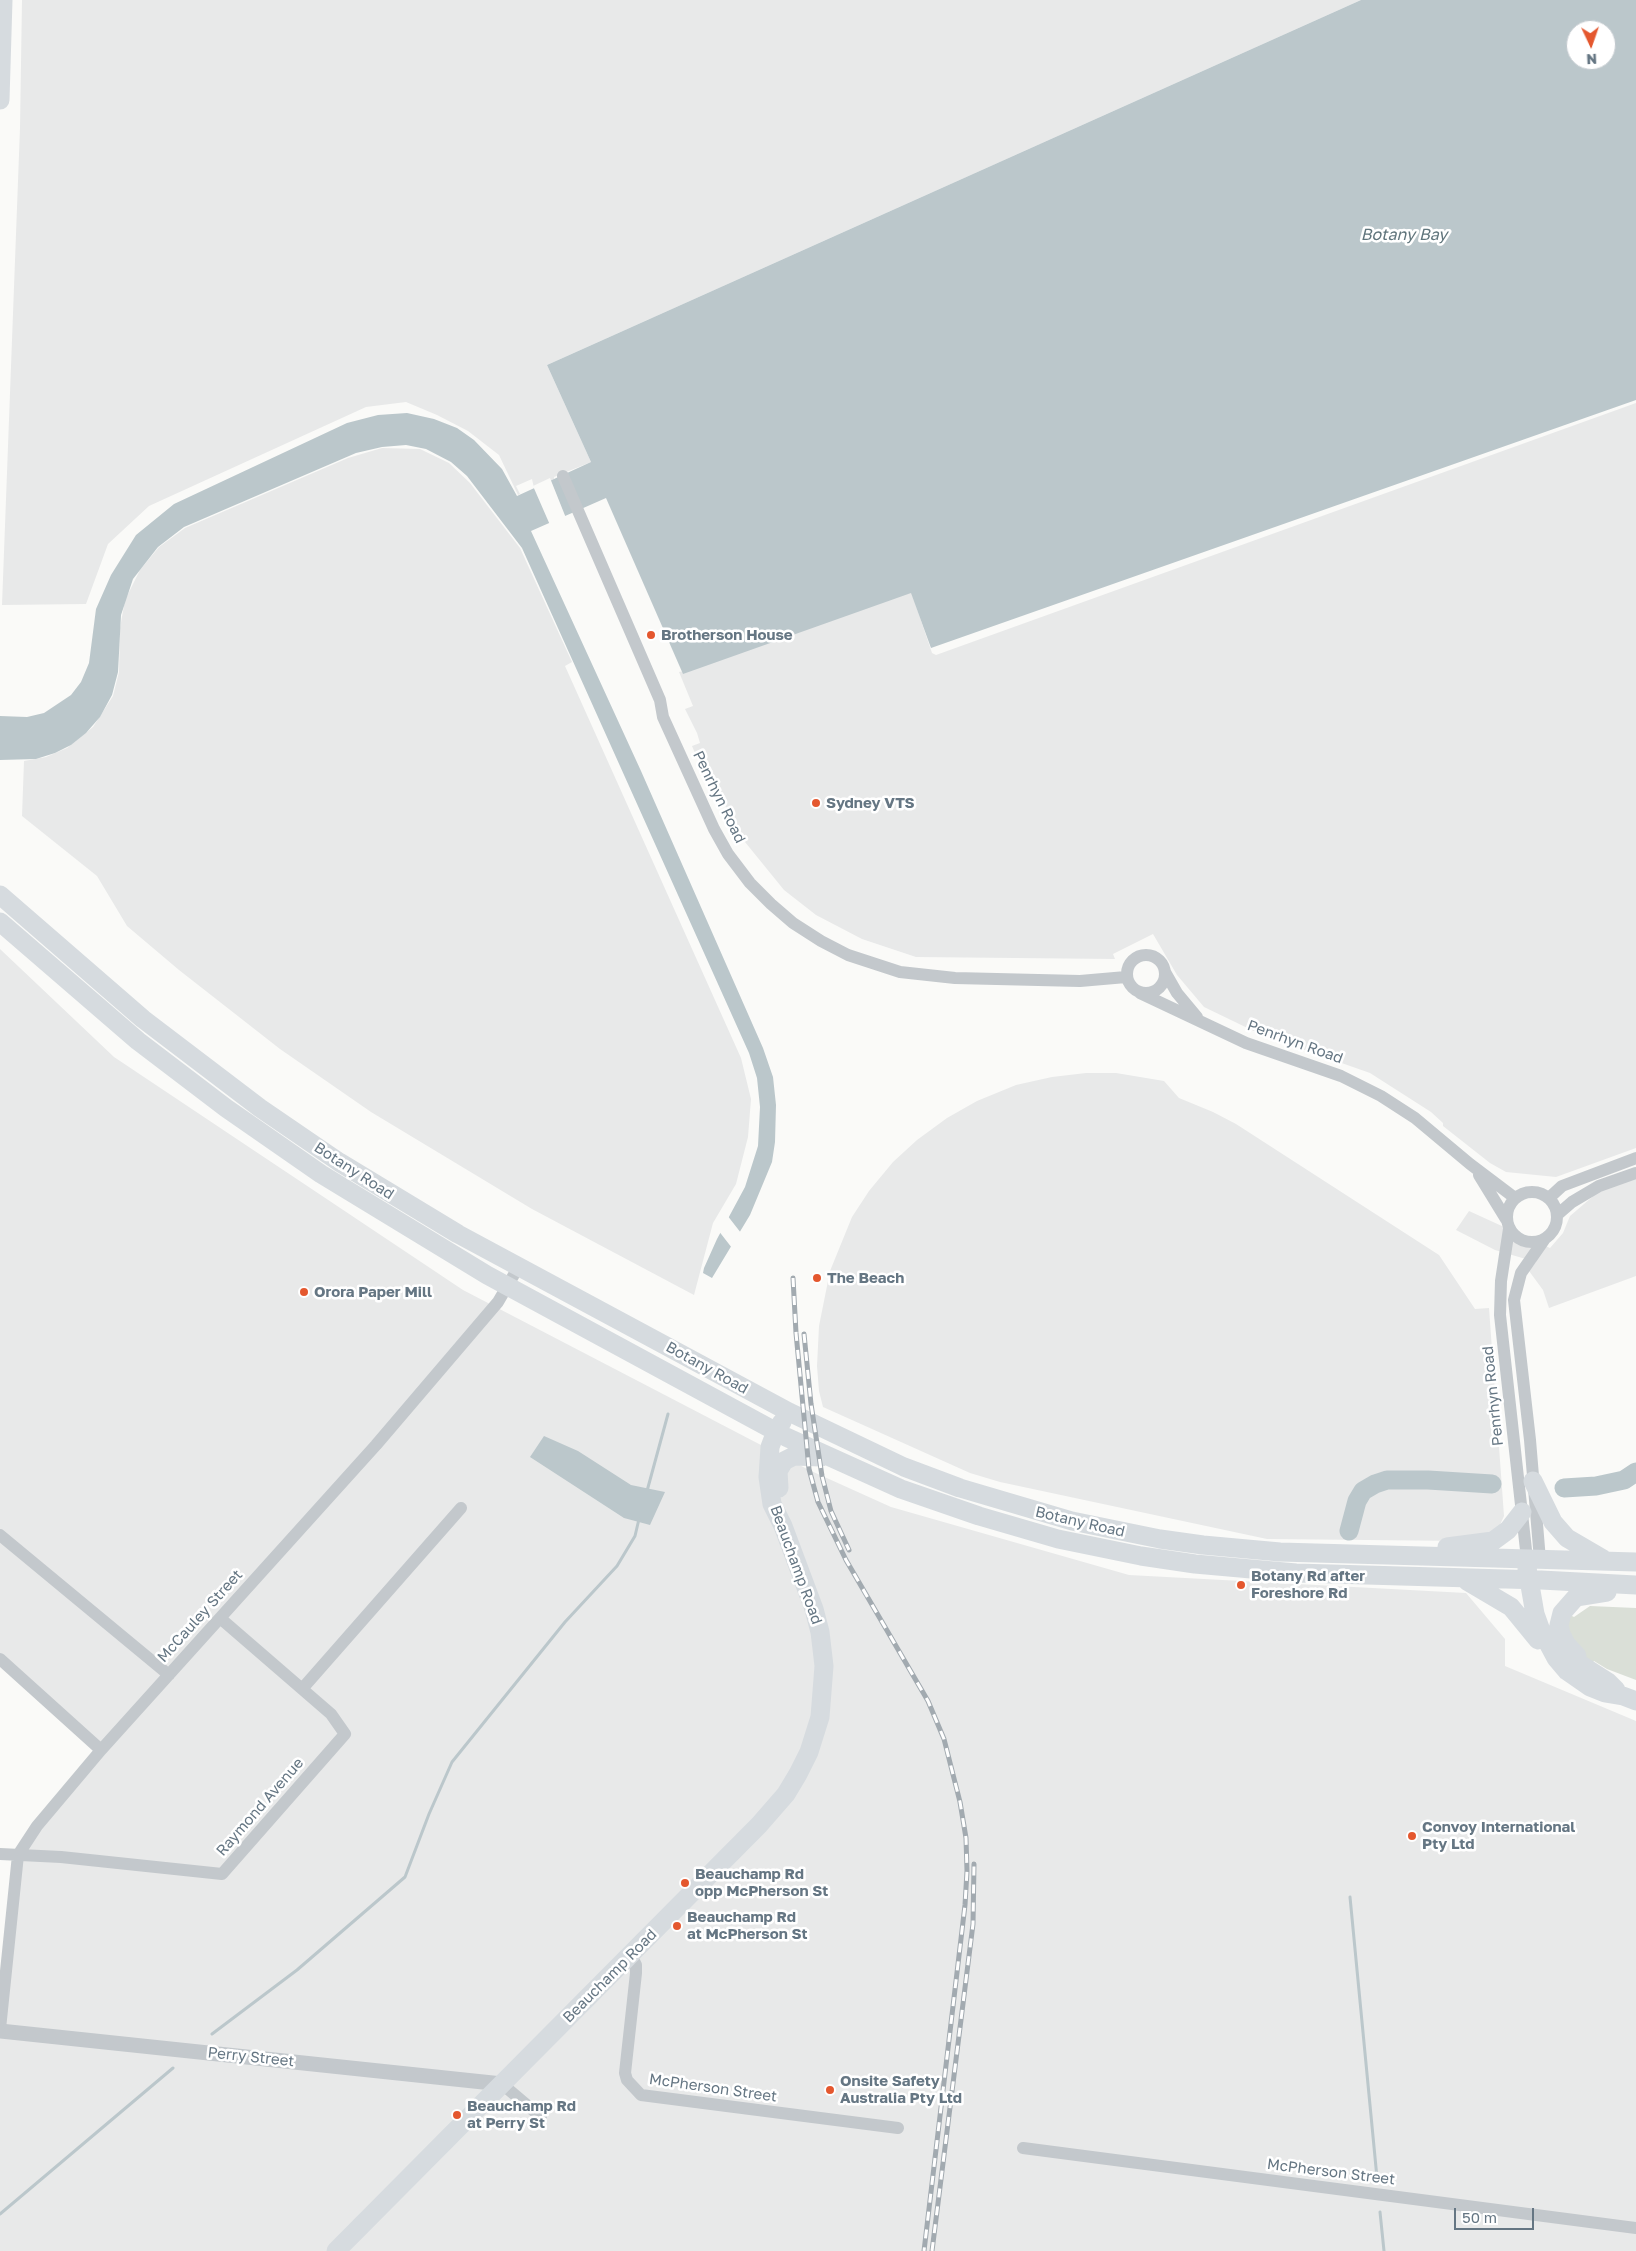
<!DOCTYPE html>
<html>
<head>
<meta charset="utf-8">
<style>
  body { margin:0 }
  #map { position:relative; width:1636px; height:2251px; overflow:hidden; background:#fafaf8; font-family:"Golos Text",sans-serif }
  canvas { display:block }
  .north { position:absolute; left:1566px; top:20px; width:50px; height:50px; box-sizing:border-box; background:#fff; border:1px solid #c1c8cd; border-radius:50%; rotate:177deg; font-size:14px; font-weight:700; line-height:20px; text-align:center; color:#657683 }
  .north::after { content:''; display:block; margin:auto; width:18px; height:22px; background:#e4572e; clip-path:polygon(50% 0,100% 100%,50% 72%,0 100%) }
  .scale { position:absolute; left:1454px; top:2208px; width:80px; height:22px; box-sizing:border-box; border:2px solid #657683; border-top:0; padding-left:6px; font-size:15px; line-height:18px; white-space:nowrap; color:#657683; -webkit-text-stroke:4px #fff; paint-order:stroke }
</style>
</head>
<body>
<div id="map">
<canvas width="1636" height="2251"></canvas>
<div class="north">N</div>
<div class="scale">50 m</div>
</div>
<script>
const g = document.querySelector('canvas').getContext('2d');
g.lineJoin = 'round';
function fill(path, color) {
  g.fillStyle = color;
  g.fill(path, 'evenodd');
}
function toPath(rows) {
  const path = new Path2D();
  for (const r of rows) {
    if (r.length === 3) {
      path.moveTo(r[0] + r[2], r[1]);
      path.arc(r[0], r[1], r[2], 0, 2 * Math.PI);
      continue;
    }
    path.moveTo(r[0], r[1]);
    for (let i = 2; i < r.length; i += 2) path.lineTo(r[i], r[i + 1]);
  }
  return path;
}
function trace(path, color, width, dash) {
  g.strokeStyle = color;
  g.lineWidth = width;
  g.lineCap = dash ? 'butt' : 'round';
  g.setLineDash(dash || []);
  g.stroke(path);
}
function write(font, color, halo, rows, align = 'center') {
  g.font = font + ' "Golos Text",sans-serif';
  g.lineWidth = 5;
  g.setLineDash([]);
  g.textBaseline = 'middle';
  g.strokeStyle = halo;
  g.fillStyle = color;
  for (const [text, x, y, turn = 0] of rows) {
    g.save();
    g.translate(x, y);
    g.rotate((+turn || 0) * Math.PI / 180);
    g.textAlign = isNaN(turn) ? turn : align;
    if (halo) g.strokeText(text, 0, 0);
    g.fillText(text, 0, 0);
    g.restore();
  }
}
fill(toPath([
  [22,0,1361,0,547,365,591,462,554,477,554,479,534,488,532,479,516,486,520,494,518,495,499,455,468,431,437,415,406,402,366,407,149,506,108,544,86,604,2,605,20,128],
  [1636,403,1636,1148,1556,1177,1506,1172,1490,1163,1443,1126,1443,1123,1431,1112,1370,1073,1262,1035,1204,1007,1177,975,1153,934,1113,954,1115,959,916,957,862,939,816,915,784,890,745,842,730,817,720,793,713,796,692,746,700,743,697,733,685,709,693,706,679,672,684,671,911,591,932,653,936,655],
  [382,448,420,449,449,463,470,483,520,548,572,662,565,666,741,1058,751,1099,748,1137,736,1184,713,1223,694,1295,532,1209,371,1112,280,1049,179,970,127,926,97,876,22,816,24,761,46,757,67,748,93,727,113,696,119,672,120,628,125,600,140,570,159,547,185,528,348,458],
  [0,949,114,1057,463,1290,809,1470,891,1507,1129,1575,1466,1593,1505,1639,1505,1666,1636,1721,1636,2251,0,2251,0,2029,18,1855,101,1750,0,1659],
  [1086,1073,1116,1073,1164,1081,1179,1098,1213,1112,1236,1124,1439,1255,1475,1309,1489,1308,1504,1516,1499,1527,1491,1535,1467,1541,1267,1539,1000,1482,970,1473,823,1407,819,1391,817,1366,819,1326,830,1271,852,1217,869,1191,893,1162,917,1140,947,1118,977,1101,1016,1085,1052,1077],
  [1636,1178,1636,1276,1549,1308,1543,1290,1529,1271,1536,1262,1495,1250,1456,1230,1469,1211,1550,1248,1563,1233,1570,1216,1598,1192]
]), '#e8e9e9');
fill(toPath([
  [1590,1606,1636,1608,1636,1680,1607,1669,1594,1661,1593,1662,1577,1656,1565,1617,1570,1615,1574,1617]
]), '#dadfd7');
fill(toPath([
  [1361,0,1636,0,1636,400,931,648,911,593,683,674,606,498,531,531,641,771,763,1048,773,1077,776,1105,775,1142,772,1162,750,1215,712,1278,703,1273,704,1268,717,1239,745,1187,758,1146,760,1107,757,1078,749,1053,522,548,467,476,451,462,426,449,406,445,382,447,356,453,184,527,158,547,133,579,121,615,118,672,112,695,100,717,86,733,71,745,55,753,36,759,0,760,0,716,27,717,44,713,71,695,81,682,89,663,96,609,111,575,136,535,174,504,347,423,378,415,407,413,434,419,457,428,474,440,502,469,517,496,591,462,547,365],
  [1576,30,1606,30,1606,60,1576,60],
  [544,1436,578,1451,631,1485,665,1492,650,1525,624,1518,530,1457]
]), '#bbc7cb');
fill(toPath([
  [550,478,566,518,550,525,533,486],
  [727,1215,741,1233,732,1248,718,1230]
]), '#fafaf8');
trace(toPath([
  [647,1491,668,1414],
  [1350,1897,1377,2178],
  [212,2034,297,1970,405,1877,429,1814,452,1762,565,1622,617,1566,635,1536,639,1519],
  [1380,2212,1384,2251],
  [0,2214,173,2068]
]), '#bbc7cb', 3);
trace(toPath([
  [1564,1488,1596,1486,1624,1480,1636,1472],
  [1349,1531,1357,1501,1363,1491,1375,1484,1387,1480,1428,1480,1492,1484]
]), '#bbc7cb', 19);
trace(toPath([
  [563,476,660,700,663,717,714,829,728,854,750,883,771,904,793,923,821,941,848,955,900,972,955,978,1080,981,1126,977],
  [1146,974,19],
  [1165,972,1177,993,1197,1017],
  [1140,993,1246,1043,1341,1076,1381,1096,1415,1118,1470,1164,1515,1198],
  [1479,1175,1506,1219],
  [1532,1217,25],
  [1549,1198,1562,1186,1636,1158],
  [1557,1215,1572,1202,1599,1186,1636,1173],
  [1509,1229,1501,1281,1500,1315,1527,1559],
  [0,1535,169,1675],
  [1540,1560,1530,1440,1514,1300,1521,1273,1544,1240],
  [0,1659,101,1750],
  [302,1689,461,1508],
  [0,1854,61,1857,222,1874,345,1734,331,1714,220,1618],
  [631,1955,636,1965,636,1973,625,2073,627,2080,641,2095,898,2128],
  [0,2029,18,1855,37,1826,101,1750,376,1445,498,1302,519,1266],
  [502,2084,541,2117],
  [1023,2148,1636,2228]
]), '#c3c8cc', 12);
trace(toPath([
  [0,2031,502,2084]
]), '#c3c8cc', 15);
trace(toPath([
  [0,100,3,0],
  [0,895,143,1019,260,1108,339,1162,458,1234,789,1412,904,1467,960,1488,1072,1521,1160,1539,1203,1545,1280,1552,1636,1562],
  [0,922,138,1041,226,1108,321,1174,487,1275,786,1437,901,1489,979,1516,1058,1539,1141,1556,1195,1564,1296,1573,1541,1580,1636,1585],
  [1533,1481,1553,1522,1567,1538,1603,1559],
  [779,1488,778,1471,784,1461,794,1456,821,1457],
  [1447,1547,1493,1541,1508,1530,1522,1512],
  [1527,1568,1535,1614,1540,1628,1556,1658,1567,1671,1590,1687,1605,1693,1623,1696,1636,1701],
  [1467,1581,1511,1607,1538,1640],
  [1564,1649,1572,1659,1608,1682,1616,1690],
  [1577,1656,1566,1644,1561,1634,1559,1625,1562,1613,1576,1597,1607,1592],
  [336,2251,759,1825,786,1794,798,1774,809,1752,820,1717,824,1666,820,1632,814,1609,783,1526,772,1504,768,1477,770,1447,776,1431,782,1422]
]), '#d6dbdf', 19);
const rail = toPath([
  [793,1278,796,1333,809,1469,818,1502,846,1560,928,1701,944,1739,960,1802,966,1838,967,1871,965,1905,924,2251],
  [804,1334,811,1404,822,1476,831,1511,849,1550],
  [932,2251,973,1924,974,1864]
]);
trace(rail, '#a2aab0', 5);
trace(rail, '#fff', 3, [9]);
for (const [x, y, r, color] of [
  [651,635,5,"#e4572e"],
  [816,803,5,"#e4572e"],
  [817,1278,5,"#e4572e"],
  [304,1292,5,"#e4572e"],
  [1241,1585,5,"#e4572e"],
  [1412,1836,5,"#e4572e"],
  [685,1883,5,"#e4572e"],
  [677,1926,5,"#e4572e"],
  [830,2090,5,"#e4572e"],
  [457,2115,5,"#e4572e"]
]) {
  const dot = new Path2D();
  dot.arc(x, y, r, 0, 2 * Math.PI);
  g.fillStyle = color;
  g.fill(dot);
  trace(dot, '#fff', 2);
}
write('bold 15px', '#657683', '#fff', [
  ["Brotherson House",661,635],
  ["Sydney VTS",826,803],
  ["The Beach",827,1278],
  ["Orora Paper Mill",314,1292],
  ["Botany Rd after",1251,1576],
  ["Foreshore Rd",1251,1593],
  ["Convoy International",1422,1827],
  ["Pty Ltd",1422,1844],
  ["Beauchamp Rd",695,1874],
  ["opp McPherson St",695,1891],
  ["Beauchamp Rd",687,1917],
  ["at McPherson St",687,1934],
  ["Onsite Safety",840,2081],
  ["Australia Pty Ltd",840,2098],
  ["Beauchamp Rd",467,2106],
  ["at Perry St",467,2123]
], 'left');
write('15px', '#657683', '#fff', [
  ["Penrhyn Road",719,797,64],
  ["Penrhyn Road",1295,1042,20],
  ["Botany Road",354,1171,33],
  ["Botany Road",707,1368,29],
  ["Penrhyn Road",1493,1396,-96],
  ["Botany Road",1080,1522,13],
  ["Beauchamp Road",796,1565,70],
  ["McCauley Street",200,1616,-48],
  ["Raymond Avenue",260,1807,-49],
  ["Beauchamp Road",610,1976,-45],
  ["Perry Street",251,2057,6],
  ["McPherson Street",713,2088,8],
  ["McPherson Street",1331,2172,7]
]);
write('italic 16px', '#60757c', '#fff', [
  ["Botany Bay",1404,235]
]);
</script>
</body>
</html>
